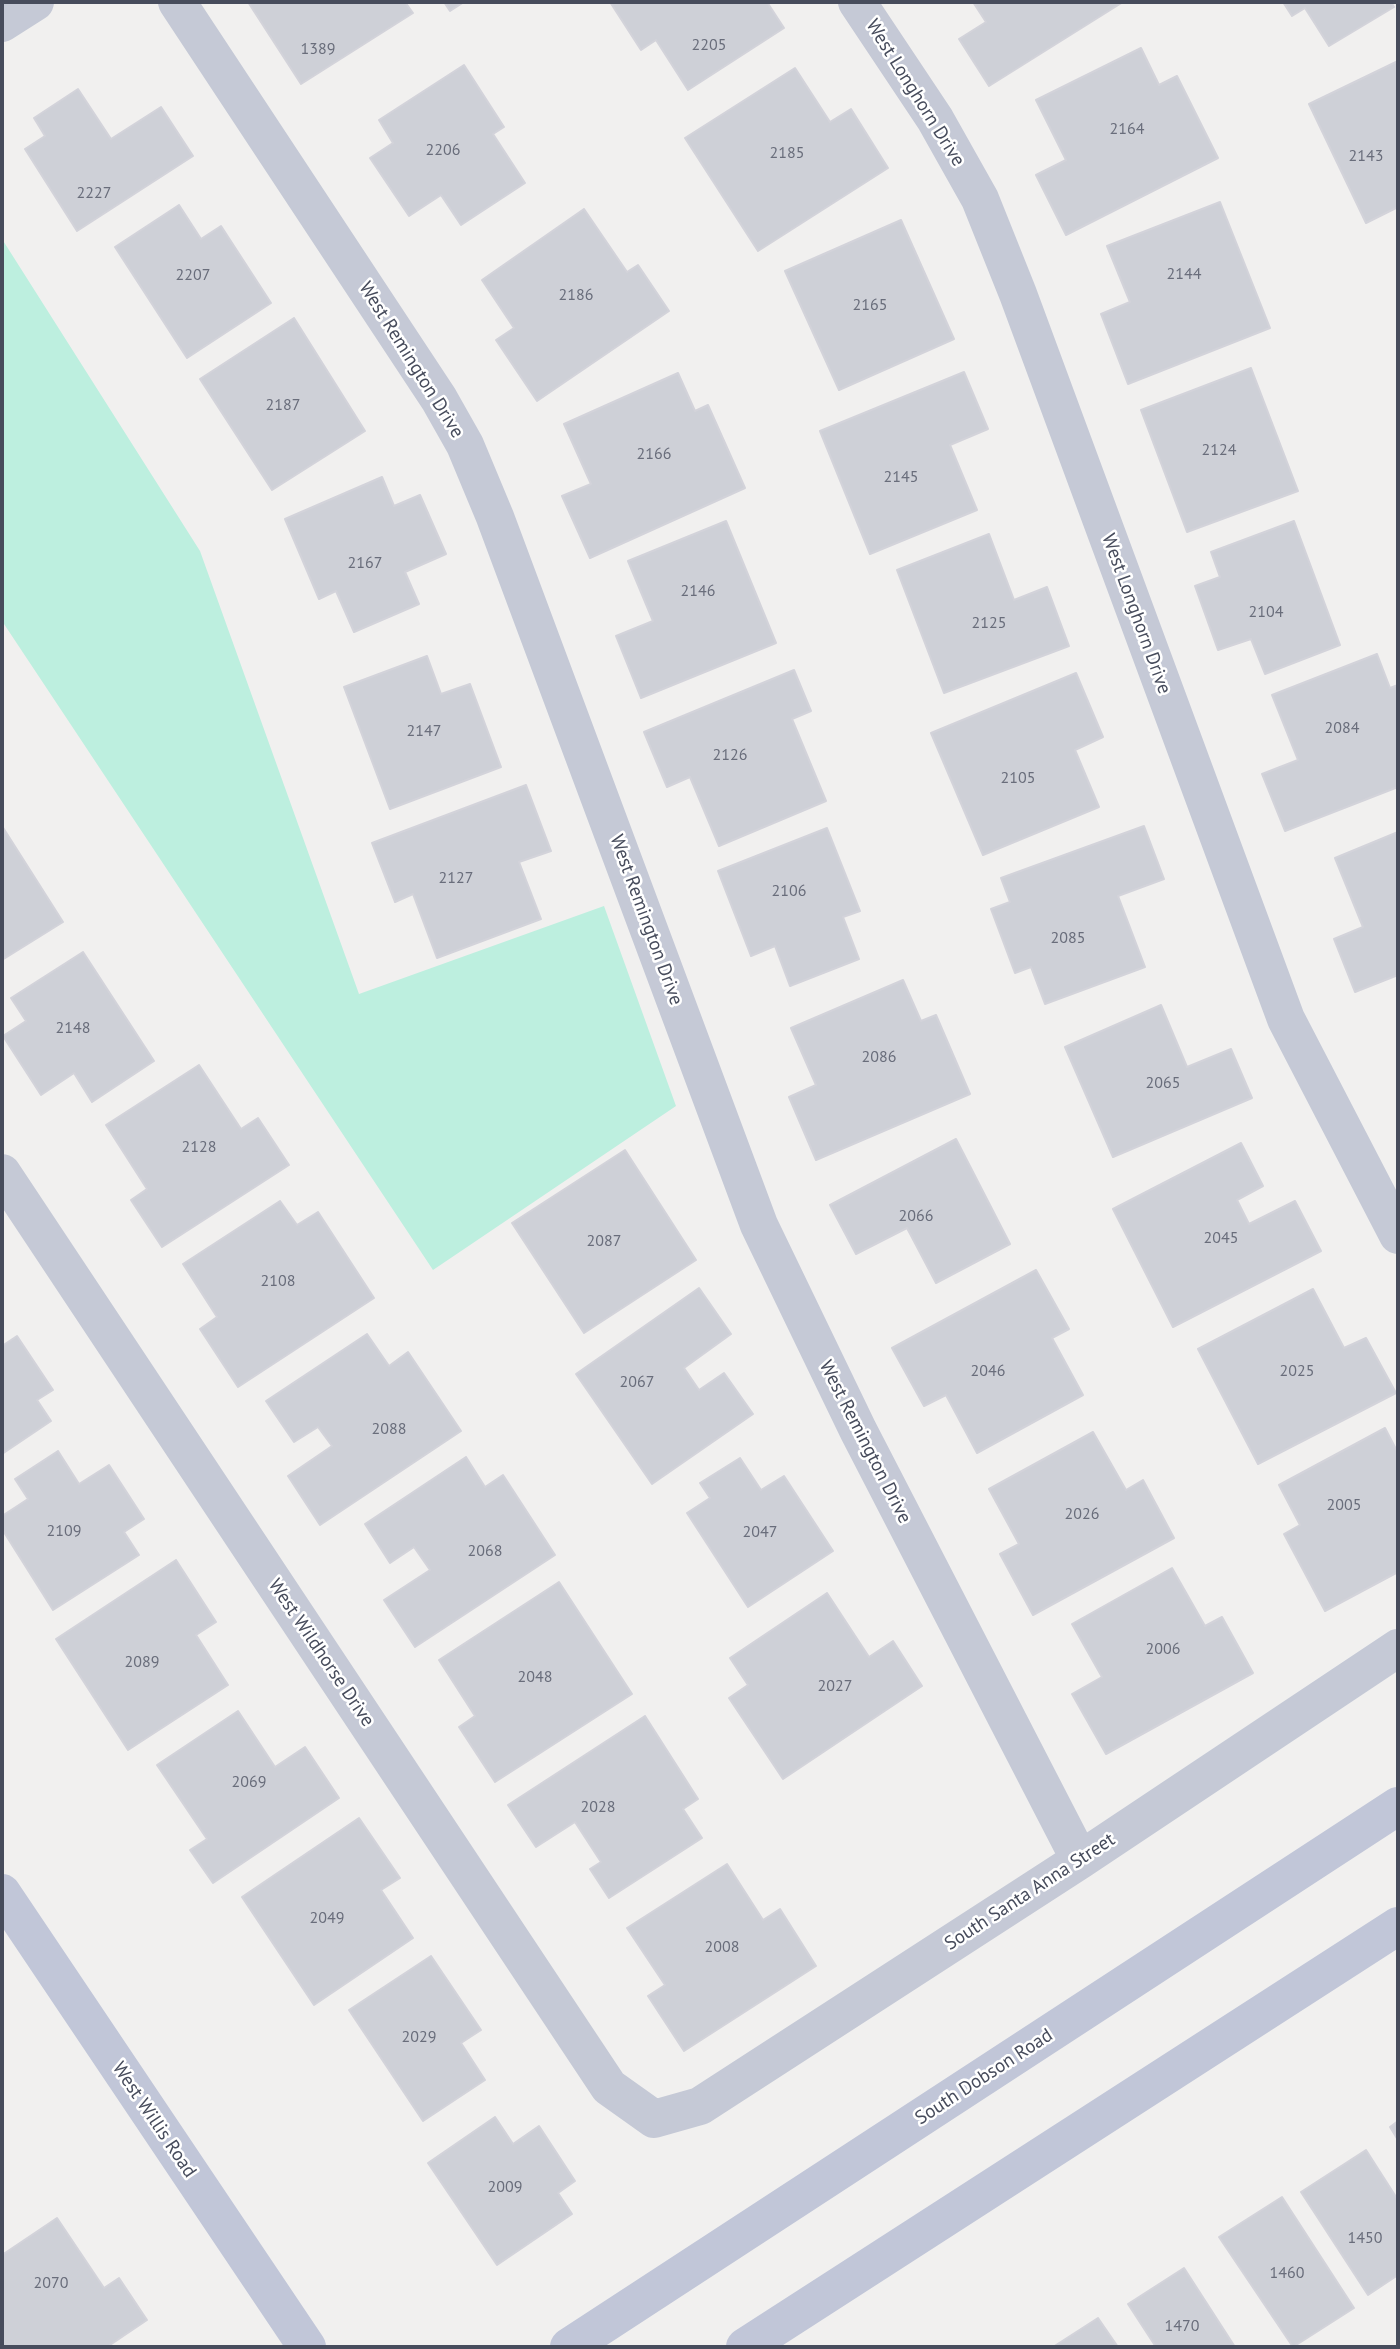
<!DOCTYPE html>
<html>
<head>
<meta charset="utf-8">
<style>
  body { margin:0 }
  #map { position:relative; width:1400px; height:2349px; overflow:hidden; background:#f1f0ef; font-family:"PT Sans",sans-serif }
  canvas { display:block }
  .frame { position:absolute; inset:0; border:4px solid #474c5c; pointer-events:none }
</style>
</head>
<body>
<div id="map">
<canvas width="1400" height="2349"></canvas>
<div class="frame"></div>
</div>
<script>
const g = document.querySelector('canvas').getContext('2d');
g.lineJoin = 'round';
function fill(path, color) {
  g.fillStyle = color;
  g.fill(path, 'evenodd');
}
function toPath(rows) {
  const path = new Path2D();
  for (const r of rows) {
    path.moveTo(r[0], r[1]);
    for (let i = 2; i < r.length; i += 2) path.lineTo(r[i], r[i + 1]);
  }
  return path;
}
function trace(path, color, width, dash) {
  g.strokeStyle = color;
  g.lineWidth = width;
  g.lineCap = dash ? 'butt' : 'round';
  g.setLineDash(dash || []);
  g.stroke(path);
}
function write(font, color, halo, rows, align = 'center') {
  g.font = font + ' "PT Sans",sans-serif';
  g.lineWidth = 5;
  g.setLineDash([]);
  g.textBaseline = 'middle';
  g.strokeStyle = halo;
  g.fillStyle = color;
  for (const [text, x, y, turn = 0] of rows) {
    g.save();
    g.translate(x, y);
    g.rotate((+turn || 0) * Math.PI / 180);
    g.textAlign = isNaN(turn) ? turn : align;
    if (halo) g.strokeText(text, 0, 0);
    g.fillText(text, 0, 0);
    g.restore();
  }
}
fill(toPath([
  [2,239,200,551,359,994,604,906,676,1106,433,1270,2,621]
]), '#bdefdf');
const building = toPath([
  [248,2,405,2,413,13,301,84,248,2],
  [444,2,464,2,450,11,444,2],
  [610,2,767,2,784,28,688,90,656,40,641,50,610,2],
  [973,2,1123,2,989,86,959,39,986,22,973,2],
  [1283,2,1391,2,1394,7,1329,46,1305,8,1292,16,1283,2],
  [1141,48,1159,85,1177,76,1218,158,1066,235,1036,175,1066,160,1036,100,1141,48],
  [1398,61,1398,207,1366,223,1309,104,1398,61],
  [464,65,504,127,493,134,525,183,461,225,441,195,409,216,370,158,393,143,379,120,464,65],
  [795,68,830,122,851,109,888,168,758,251,685,138,795,68],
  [78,89,111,139,161,107,193,156,77,231,25,149,45,136,34,118,78,89],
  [1220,202,1270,328,1128,384,1101,314,1130,302,1107,246,1220,202],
  [179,205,201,239,221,226,271,303,187,358,115,247,179,205],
  [584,209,627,272,638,265,669,311,537,401,496,340,514,328,482,280,584,209],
  [901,220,954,339,839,390,785,271,901,220],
  [294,318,365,431,272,490,200,379,294,318],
  [1251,368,1298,491,1187,532,1141,410,1251,368],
  [964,372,988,429,950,445,977,510,870,554,820,431,964,372],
  [678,373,695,411,708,405,745,488,590,558,562,496,591,484,564,424,678,373],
  [382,477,394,506,420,495,446,554,405,572,419,604,354,632,336,591,319,599,285,519,382,477],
  [726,521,776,643,641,698,616,636,653,621,628,561,726,521],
  [1294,521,1340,645,1265,674,1251,639,1218,650,1195,586,1220,577,1211,552,1294,521],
  [989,534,1014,600,1047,587,1069,646,944,693,897,570,989,534],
  [1377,654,1390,688,1398,685,1398,787,1285,831,1262,774,1298,760,1272,695,1377,654],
  [427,656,441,694,470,684,501,767,390,809,344,687,427,656],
  [794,670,811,711,792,719,826,801,719,846,690,777,667,787,644,732,794,670],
  [1076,673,1103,737,1075,750,1099,807,983,855,931,733,1076,673],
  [526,785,551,851,519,862,541,919,437,958,413,894,395,902,372,843,526,785],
  [2,826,63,922,2,960,2,826],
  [1144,826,1164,879,1118,896,1145,967,1045,1004,1031,967,1015,973,991,909,1010,902,1001,878,1144,826],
  [827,828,860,911,843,917,859,959,790,986,775,946,751,956,718,871,827,828],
  [1398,832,1398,975,1355,992,1334,939,1363,927,1335,858,1398,832],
  [83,952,154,1061,92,1102,74,1073,41,1095,3,1036,26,1021,11,998,83,952],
  [903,980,921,1021,936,1015,970,1094,816,1160,789,1097,816,1085,791,1028,903,980],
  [1161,1005,1187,1067,1231,1049,1252,1098,1113,1157,1065,1047,1161,1005],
  [199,1065,241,1129,258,1118,289,1165,162,1247,131,1200,147,1189,106,1125,199,1065],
  [956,1139,1010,1244,936,1283,907,1228,856,1254,830,1205,956,1139],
  [1241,1143,1263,1186,1237,1200,1249,1224,1295,1201,1321,1251,1173,1327,1113,1209,1241,1143],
  [625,1150,696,1260,584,1333,512,1223,625,1150],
  [280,1201,297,1225,318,1212,374,1298,238,1387,200,1329,217,1317,183,1264,280,1201],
  [1036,1270,1069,1329,1052,1338,1083,1395,977,1453,946,1395,924,1406,892,1348,1036,1270],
  [699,1288,731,1334,684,1368,699,1390,724,1373,753,1414,652,1484,576,1374,699,1288],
  [1313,1289,1344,1348,1366,1338,1396,1393,1258,1464,1198,1349,1313,1289],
  [367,1334,389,1366,408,1352,461,1431,320,1525,288,1476,332,1446,318,1427,294,1442,266,1401,367,1334],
  [17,1336,53,1390,37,1400,51,1421,2,1454,2,1346,17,1336],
  [1385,1428,1398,1453,1398,1572,1325,1611,1284,1534,1300,1525,1279,1485,1385,1428],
  [1093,1432,1126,1490,1143,1480,1174,1538,1033,1615,1000,1554,1019,1544,989,1489,1093,1432],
  [58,1451,79,1484,109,1465,144,1519,124,1532,139,1555,53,1610,2,1529,2,1516,28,1499,15,1479,58,1451],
  [466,1457,485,1487,503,1475,555,1555,415,1647,384,1600,430,1570,414,1547,390,1563,365,1524,466,1457],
  [740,1458,761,1490,784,1476,833,1551,748,1607,687,1513,710,1498,700,1483,740,1458],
  [176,1560,216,1622,196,1635,228,1685,128,1750,56,1639,176,1560],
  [1172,1568,1205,1626,1222,1617,1253,1673,1106,1754,1072,1694,1102,1677,1072,1624,1172,1568],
  [559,1582,632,1694,495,1782,459,1727,475,1716,439,1660,559,1582],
  [827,1593,869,1657,893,1641,922,1686,783,1779,729,1698,748,1685,730,1658,827,1593],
  [238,1711,275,1767,305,1747,339,1798,213,1883,190,1850,207,1839,157,1765,238,1711],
  [645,1716,698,1799,683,1809,702,1838,609,1898,590,1869,601,1862,575,1822,536,1847,508,1805,645,1716],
  [359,1818,400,1878,381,1890,413,1938,314,2005,242,1897,359,1818],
  [727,1864,763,1920,780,1909,816,1966,684,2051,648,1996,665,1985,627,1928,727,1864],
  [431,1956,481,2030,461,2043,485,2080,423,2121,349,2010,431,1956],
  [495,2117,513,2144,539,2126,575,2181,558,2193,572,2214,497,2265,428,2163,495,2117],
  [1398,2121,1398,2140,1390,2127,1398,2121],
  [1366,2150,1398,2200,1398,2275,1368,2295,1301,2192,1366,2150],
  [1282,2197,1354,2308,1293,2347,1219,2237,1282,2197],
  [57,2218,104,2288,119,2278,147,2320,107,2347,2,2347,2,2255,57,2218],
  [1184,2268,1235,2347,1156,2347,1128,2304,1184,2268],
  [1098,2318,1118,2347,1053,2347,1098,2318]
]);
fill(building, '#ced0d7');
trace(building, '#d3d3da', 2);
trace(toPath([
  [177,2,439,399,465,445,495,517,759,1225,858,1430,1080,1860],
  [857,2,935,119,980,199,1018,294,1286,1019,1398,1235],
  [2,23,35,2],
  [2,1173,609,2087,654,2119,700,2106,1080,1860,1398,1648]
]), '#c5c9d6', 38);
trace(toPath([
  [2,1893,307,2347],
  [569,2347,1398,1806],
  [745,2347,1398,1926]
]), '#c1c6d8', 38);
write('16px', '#696d7b', null, [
  ["2205",709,45],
  ["1389",318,49],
  ["2164",1127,129],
  ["2206",443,150],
  ["2185",787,153],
  ["2143",1366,156],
  ["2227",94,193],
  ["2144",1184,274],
  ["2207",193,275],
  ["2186",576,295],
  ["2165",870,305],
  ["2187",283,405],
  ["2124",1219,450],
  ["2166",654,454],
  ["2145",901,477],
  ["2167",365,563],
  ["2146",698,591],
  ["2104",1266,612],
  ["2125",989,623],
  ["2084",1342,728],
  ["2147",424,731],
  ["2126",730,755],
  ["2105",1018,778],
  ["2127",456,878],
  ["2106",789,891],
  ["2085",1068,938],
  ["2148",73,1028],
  ["2086",879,1057],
  ["2065",1163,1083],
  ["2128",199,1147],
  ["2066",916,1216],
  ["2045",1221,1238],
  ["2087",604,1241],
  ["2108",278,1281],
  ["2046",988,1371],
  ["2025",1297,1371],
  ["2067",637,1382],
  ["2088",389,1429],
  ["2005",1344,1505],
  ["2026",1082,1514],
  ["2109",64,1531],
  ["2047",760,1532],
  ["2068",485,1551],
  ["2006",1163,1649],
  ["2089",142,1662],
  ["2048",535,1677],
  ["2027",835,1686],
  ["2069",249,1782],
  ["2028",598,1807],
  ["2049",327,1918],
  ["2008",722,1947],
  ["2029",419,2037],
  ["2009",505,2187],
  ["1450",1365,2238],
  ["1460",1287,2273],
  ["2070",51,2283],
  ["1470",1182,2326]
]);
write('19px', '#474c5c', '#fff', [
  ["West Longhorn Drive",915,93,58],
  ["West Remington Drive",411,360,58],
  ["West Longhorn Drive",1136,614,70],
  ["West Remington Drive",646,920,70],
  ["West Remington Drive",865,1442,63],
  ["West Wildhorse Drive",321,1653,56],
  ["South Santa Anna Street",1030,1892,-33],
  ["South Dobson Road",984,2077,-33],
  ["West Willis Road",154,2120,56]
]);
</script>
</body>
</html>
